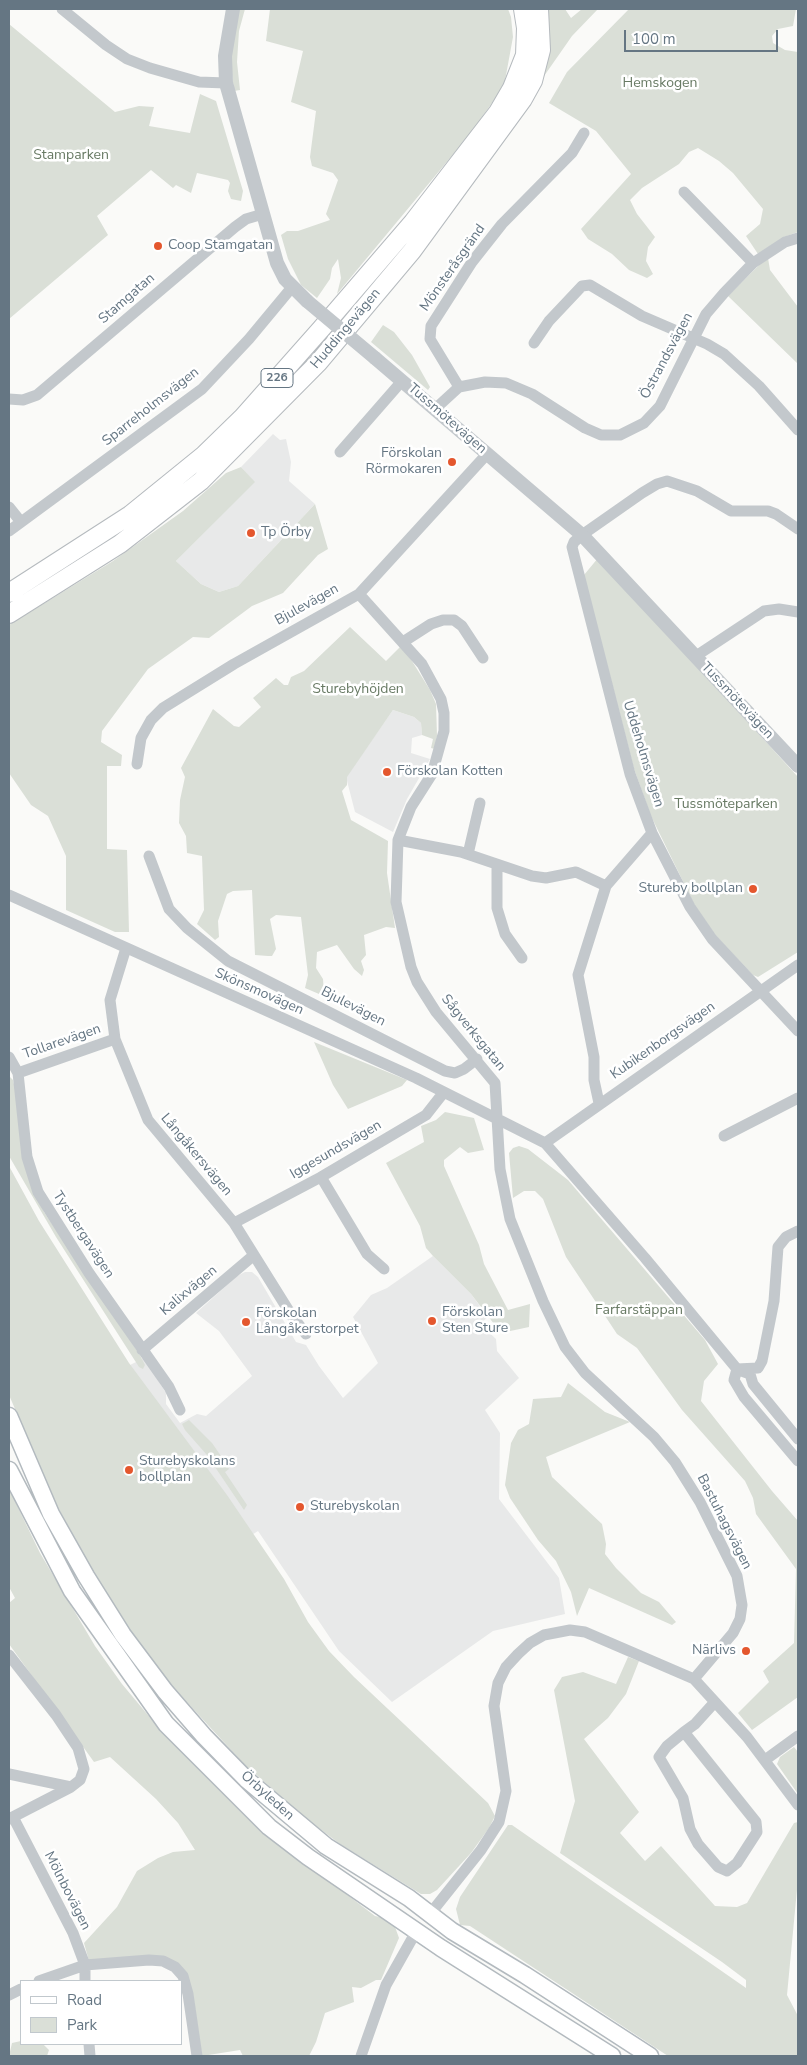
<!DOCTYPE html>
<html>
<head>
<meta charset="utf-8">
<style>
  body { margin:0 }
  #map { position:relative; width:807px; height:2065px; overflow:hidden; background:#fafaf8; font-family:"Nunito Sans",sans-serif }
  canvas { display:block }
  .frame { position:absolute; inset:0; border:10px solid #657683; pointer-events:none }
  .legend { position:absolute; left:20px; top:1980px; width:162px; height:65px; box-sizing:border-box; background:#fff; border:1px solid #c1c8cd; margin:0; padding:6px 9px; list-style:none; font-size:15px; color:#657683 }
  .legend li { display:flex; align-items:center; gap:10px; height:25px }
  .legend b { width:25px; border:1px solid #c1c8cd }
  .scale { position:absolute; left:624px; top:30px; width:154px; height:22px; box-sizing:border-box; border:2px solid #657683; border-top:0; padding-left:6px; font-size:15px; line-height:18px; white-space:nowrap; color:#657683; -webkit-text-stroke:4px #fff; paint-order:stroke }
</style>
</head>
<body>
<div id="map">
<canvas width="807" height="2065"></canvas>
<div class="frame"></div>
<ul class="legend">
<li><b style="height:6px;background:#fff"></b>Road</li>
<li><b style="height:14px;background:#dadfd7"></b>Park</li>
</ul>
<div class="scale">100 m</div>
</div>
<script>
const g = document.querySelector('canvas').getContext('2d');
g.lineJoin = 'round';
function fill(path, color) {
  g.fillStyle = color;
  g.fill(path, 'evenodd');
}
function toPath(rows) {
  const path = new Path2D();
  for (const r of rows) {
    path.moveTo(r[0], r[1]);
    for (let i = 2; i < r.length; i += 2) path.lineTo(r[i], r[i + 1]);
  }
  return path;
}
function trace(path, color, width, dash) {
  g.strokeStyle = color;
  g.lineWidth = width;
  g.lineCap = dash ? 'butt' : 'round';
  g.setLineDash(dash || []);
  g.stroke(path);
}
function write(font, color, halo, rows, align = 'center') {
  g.font = font + ' "Nunito Sans",sans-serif';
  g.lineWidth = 5;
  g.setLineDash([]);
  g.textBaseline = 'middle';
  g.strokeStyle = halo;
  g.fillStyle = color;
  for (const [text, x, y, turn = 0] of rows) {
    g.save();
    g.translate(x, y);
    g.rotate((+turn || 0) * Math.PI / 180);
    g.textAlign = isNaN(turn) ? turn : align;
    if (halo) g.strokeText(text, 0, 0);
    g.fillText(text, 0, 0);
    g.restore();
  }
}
fill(toPath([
  [273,434,280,440,286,439,291,462,289,481,315,504,238,586,219,592,201,584,176,561,254,482,241,467],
  [393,710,414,717,421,723,422,735,412,738,411,753,430,759,407,799,393,832,355,812,346,777],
  [433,1256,471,1294,488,1317,480,1324,496,1339,497,1351,519,1378,485,1410,500,1433,499,1499,559,1578,565,1614,493,1631,392,1702,339,1651,258,1531,214,1559,114,1373,144,1358,166,1393,166,1404,180,1423,197,1414,206,1416,252,1376,219,1331,196,1313,237,1276,245,1272,252,1272,258,1277,296,1342,306,1345,319,1366,343,1398,378,1363,353,1317,371,1295,387,1288]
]), '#e8e9e9');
fill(toPath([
  [239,9,245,9,239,31,237,62,240,90,234,91,231,66,232,41],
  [270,9,508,9,511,17,513,37,504,86,470,134,337,294,341,278,338,259,332,268,330,279,317,298,301,285,288,259,281,235,287,231,298,231,330,220,326,214,338,180,333,173,312,166,310,157,316,111,291,102,303,51,266,41],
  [546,9,565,9,571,18,582,9,598,9,572,36,542,79,548,55,549,34],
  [629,9,796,9,793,26,778,29,772,36,773,43,785,50,798,52,798,232,784,237,758,254,746,236,760,224,763,209,733,173,719,161,698,148,689,152,679,164,642,188,630,200,637,214,655,237,648,247,646,261,653,274,647,278,629,270,612,254,588,239,581,229,631,174,596,131,549,103,567,72],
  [9,24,115,112,139,106,154,107,149,126,190,133,200,94,216,101,243,191,241,201,231,199,228,191,230,183,228,180,197,173,191,193,176,185,173,188,151,170,97,216,108,235,9,319],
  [768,258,770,270,798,307,798,364,728,296,759,265],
  [383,325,394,332,412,355,430,387,428,390,371,342],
  [241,467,255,482,176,561,201,584,219,592,238,586,315,504,328,549,318,555,283,593,252,606,209,638,193,637,148,669,102,731,101,742,122,755,121,766,107,766,107,849,127,850,129,932,115,932,66,910,66,856,48,816,31,805,9,773,9,625,113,561,183,511,226,473],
  [598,558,798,777,798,952,758,977,753,975,716,936,695,906,651,816,634,769,584,575],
  [350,627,386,661,402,645,430,690,436,704,437,736,435,749,431,748,433,739,422,735,421,723,414,717,393,710,347,777,347,785,342,791,351,820,388,841,387,873,395,928,386,927,364,935,366,955,361,961,364,970,362,976,354,969,337,945,317,952,316,968,323,979,324,994,319,994,305,988,308,975,301,917,276,915,270,919,276,949,272,956,268,956,255,955,252,890,233,891,227,894,218,921,219,937,215,940,197,924,204,910,202,856,187,853,186,836,179,823,180,800,185,777,181,768,213,709,234,726,239,727,261,707,253,698,276,678,284,685,288,685,291,677,304,671],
  [314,1042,407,1080,402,1086,348,1109,333,1085],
  [9,1076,13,1080,44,1212,140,1355,145,1365,143,1369,139,1367,56,1237,9,1156],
  [445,1112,474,1118,484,1150,468,1153,460,1147,444,1160,444,1166,479,1245,484,1264,508,1310,530,1304,529,1327,501,1333,471,1294,433,1256,426,1248,420,1226,386,1163,424,1142,421,1126,436,1120],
  [519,1146,528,1149,568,1180,705,1340,718,1364,704,1381,701,1401,772,1491,798,1521,798,1697,752,1730,738,1713,769,1682,763,1671,794,1643,796,1569,756,1514,753,1498,745,1481,682,1410,637,1348,617,1334,566,1257,543,1199,535,1191,524,1191,513,1198,509,1153,513,1148],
  [9,1166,39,1221,129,1363,227,1495,284,1579,308,1622,329,1651,354,1677,488,1803,495,1816,489,1828,471,1853,437,1890,430,1894,421,1894,340,1844,304,1817,244,1764,170,1684,122,1618,101,1585,56,1504,9,1395],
  [568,1383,605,1412,630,1422,546,1457,552,1477,602,1524,606,1544,605,1554,616,1568,641,1593,659,1602,676,1622,672,1625,589,1588,577,1616,571,1592,556,1561,538,1540,510,1498,505,1485,511,1443,518,1430,529,1424,533,1399,561,1397],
  [189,1420,212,1443,221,1456,214,1463,185,1430,182,1424],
  [224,1460,229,1469,225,1472,247,1505,244,1510,215,1467],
  [9,1489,40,1553,95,1646,122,1684,163,1733,248,1819,375,1916,389,1919,394,1924,399,1938,381,1980,376,1980,361,1988,352,1987,354,2002,325,2013,316,2042,309,2056,243,2056,240,2050,202,2056,193,1995,173,1963,89,1961,84,1943,117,1907,137,1871,158,1858,173,1852,195,1850,178,1823,156,1799,110,1757,94,1762,9,1644,9,1603,15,1598,9,1587],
  [628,1657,639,1661,626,1694,608,1718,584,1739,639,1812,620,1833,645,1861,661,1846,715,1906,737,1907,747,1903,794,1823,798,1822,798,1879,787,1995,798,2016,798,2056,668,2056,470,1926,460,1925,456,1909,460,1897,508,1825,512,1825,746,1988,746,1980,722,1962,560,1853,575,1801,554,1690,562,1677,583,1672,616,1684],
  [794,1747,798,1752,798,1794,777,1764,780,1757],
  [21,2041,21,2044,43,2044,49,2050,47,2056,9,2056,12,2043]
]), '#dadfd7');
const secondary = toPath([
  [9,1416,51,1514,86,1576,123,1635,165,1691,204,1736,246,1779,326,1846,409,1898,452,1931,525,1975,650,2056],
  [9,1470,72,1591,166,1724,269,1827,308,1857,441,1948,612,2056]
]);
const primary = toPath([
  [9,593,130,515,204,455,243,417,321,329,413,222,498,112,512,88,525,55,526,28,523,9],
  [9,614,120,544,201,481,318,363,412,251,523,99,533,81,541,50,539,9]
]);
trace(secondary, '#b3babf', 19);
trace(primary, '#b5babe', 20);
trace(toPath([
  [62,9,106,45,127,59,150,68,199,82,226,83],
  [684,192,753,263],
  [534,343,549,321,582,286,590,285,642,316,707,344,724,354,759,386,798,430],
  [459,387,430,339,431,326,472,262,502,224,572,153,584,133],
  [9,399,23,400,37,395,235,227,246,219,263,214],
  [435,409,459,387,485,382,506,383,532,394,585,428,601,435,620,435,644,423,660,406,706,314,724,293,753,263,785,242,798,238],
  [340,452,402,381],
  [9,507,21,522],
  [798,529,776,514,768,511,731,511,697,491,667,481,657,484,642,493,582,535,574,542,572,547,630,774,652,833,690,907,712,939,798,1031],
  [9,531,202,389,249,339,293,286],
  [359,594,422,664,441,699,444,713,444,731,432,774,411,807,398,840,396,902,411,967,417,982,436,1012,495,1083,500,1169,510,1219,543,1301,565,1347,585,1373,654,1437,675,1462,700,1502,737,1576,742,1605,740,1619,733,1633,694,1679],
  [403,642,431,624,443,620,454,620,462,626,483,658],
  [696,656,764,611,779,609,798,612],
  [137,764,141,738,151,720,163,708,234,664,359,594,487,454],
  [398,840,461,852,532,876,546,878,576,872,606,886],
  [468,854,480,803],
  [149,856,169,909,187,928,228,961,445,1071,455,1073,464,1069,477,1059],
  [497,864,497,908,505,934,522,958],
  [9,895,416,1078,545,1143,645,1258,737,1369,734,1380,744,1397,798,1461],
  [126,948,110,1000,115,1039,148,1120,234,1223,292,1316,306,1334],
  [9,1057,18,1073,27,1157,38,1192,89,1273,169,1387,180,1410],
  [18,1073,115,1039],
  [599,1103,594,1080,594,1057,578,975,606,886,652,833],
  [724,1136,798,1098],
  [545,1143,798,965],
  [321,1177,367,1254,384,1269],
  [234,1223,321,1177,426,1115,444,1092],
  [142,1350,254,1255],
  [737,1369,758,1368,762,1361,774,1301,778,1247,786,1237,798,1231],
  [739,1370,750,1374,753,1384,798,1439],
  [9,1655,56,1715,78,1748,84,1769,80,1780,71,1787,9,1819],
  [684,1732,756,1822,757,1832,737,1863,727,1871,718,1867,698,1844,690,1829,683,1798,659,1757,667,1746,684,1732,695,1724,714,1703],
  [765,1760,798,1736],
  [9,1774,71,1787],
  [13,1817,73,1933,85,1965,85,1981],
  [430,1914,481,1850,499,1822,506,1791,494,1706,498,1683,506,1667,518,1654,530,1643,544,1635,570,1630,585,1632,694,1679,747,1737,798,1805],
  [39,1981,85,1965,149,1960,163,1961,175,1967,183,1976,188,1994,197,2056],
  [9,1995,21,1989],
  [89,2044,90,2056],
  [361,2056,386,1985,417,1930]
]), '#c3c8cc', 11);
trace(toPath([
  [233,9,225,56,226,83,277,263,285,279,307,301],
  [375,358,582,535,798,766]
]), '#c3c8cc', 14);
trace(secondary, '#fff', 16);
trace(primary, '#fff', 18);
trace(toPath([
  [307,301,375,358]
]), '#c3c8cc', 14);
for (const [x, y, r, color] of [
  [158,246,5,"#e4572e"],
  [452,462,5,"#e4572e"],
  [251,533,5,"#e4572e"],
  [387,772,5,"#e4572e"],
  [753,889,5,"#e4572e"],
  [432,1321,5,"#e4572e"],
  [246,1322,5,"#e4572e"],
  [129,1470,5,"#e4572e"],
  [300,1507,5,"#e4572e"],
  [746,1651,5,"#e4572e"]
]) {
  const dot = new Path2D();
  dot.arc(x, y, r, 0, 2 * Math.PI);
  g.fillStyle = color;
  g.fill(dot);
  trace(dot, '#fff', 2);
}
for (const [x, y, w] of [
  [277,378,32]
]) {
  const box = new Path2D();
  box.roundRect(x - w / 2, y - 9.5, w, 19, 4);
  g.fillStyle = '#fff';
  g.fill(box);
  trace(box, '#657683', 1);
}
write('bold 12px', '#657683', null, [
  ["226",277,378]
]);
write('14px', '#687a64', '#fff', [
  ["Hemskogen",660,84],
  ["Stamparken",71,156],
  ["Sturebyhöjden",358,690],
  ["Tussmöteparken",726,805],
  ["Farfarstäppan",639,1311]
]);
write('14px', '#657683', '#fff', [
  ["Coop Stamgatan",168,246],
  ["Förskolan",442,454,"right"],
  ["Rörmokaren",442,470,"right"],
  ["Tp Örby",261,533],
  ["Förskolan Kotten",397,772],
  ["Stureby bollplan",743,889,"right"],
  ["Förskolan",442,1313],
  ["Sten Sture",442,1329],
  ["Förskolan",256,1314],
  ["Långåkerstorpet",256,1330],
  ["Sturebyskolans",139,1462],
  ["bollplan",139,1478],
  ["Sturebyskolan",310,1507],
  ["Närlivs",736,1651,"right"]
], 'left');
write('14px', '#657683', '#fff', [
  ["Mönsteråsgränd",453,268,-55],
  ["Stamgatan",127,299,-41],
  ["Huddingevägen",346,329,-50],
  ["Östrandsvägen",667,356,-62],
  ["Sparreholmsvägen",151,407,-38],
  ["Tussmötevägen",447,419,41],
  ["Bjulevägen",307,605,-29],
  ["Tussmötevägen",737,701,47],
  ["Uddeholmsvägen",643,754,73],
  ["Skönsmovägen",259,992,24],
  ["Bjulevägen",353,1007,27],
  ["Sågverksgatan",473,1033,51],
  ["Kubikenborgsvägen",663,1041,-35],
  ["Tollarevägen",62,1042,-19],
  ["Iggesundsvägen",336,1150,-30],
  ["Långåkersvägen",196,1155,50],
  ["Tystbergavägen",83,1235,57],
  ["Kalixvägen",189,1291,-40],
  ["Bastuhagsvägen",724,1522,63],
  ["Örbyleden",267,1796,42],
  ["Mölnbovägen",67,1891,63]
]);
</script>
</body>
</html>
